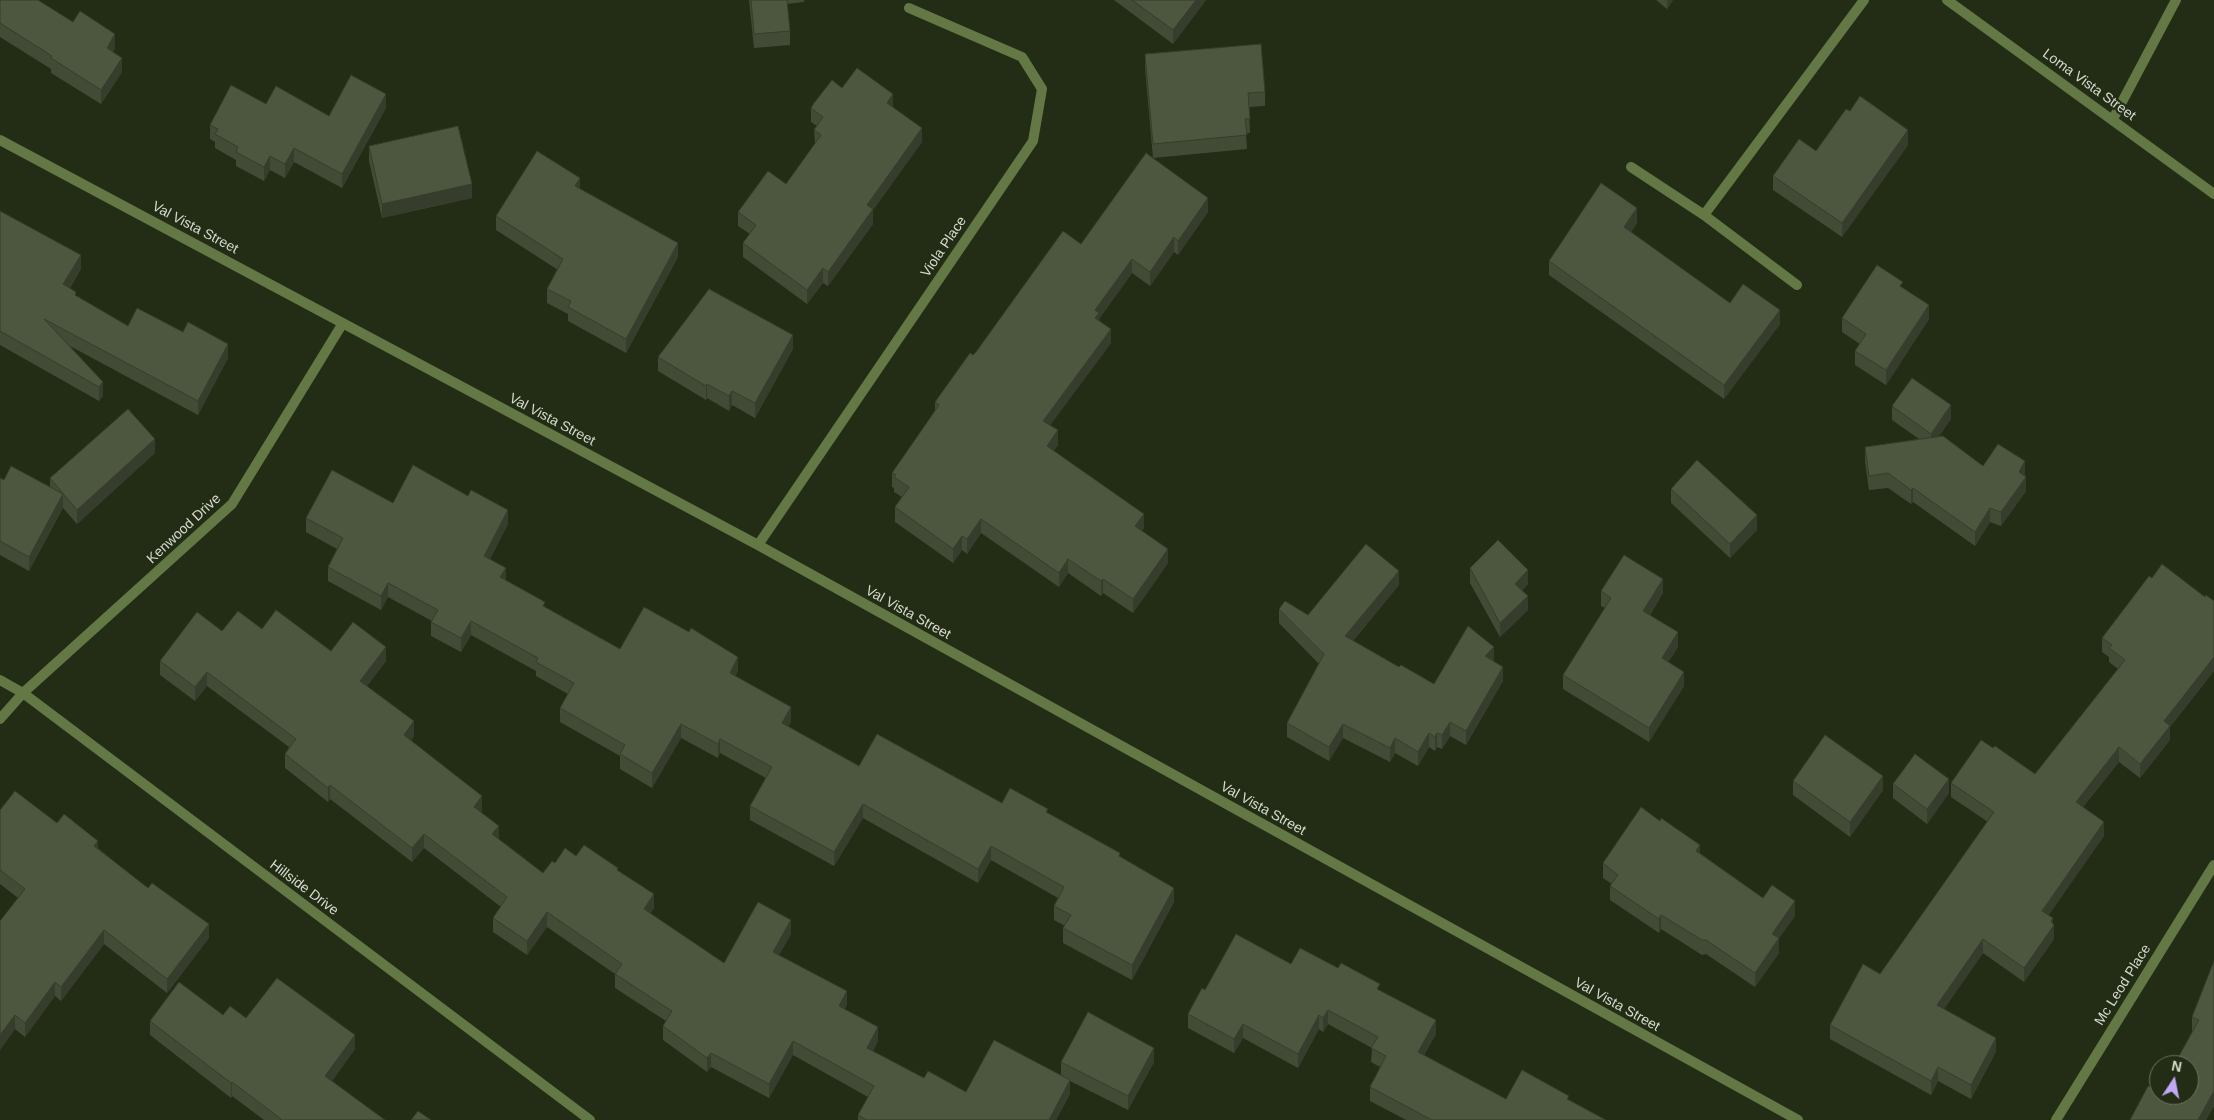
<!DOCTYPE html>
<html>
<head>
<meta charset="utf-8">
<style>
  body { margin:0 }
  #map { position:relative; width:2214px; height:1120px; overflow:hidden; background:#232c15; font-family:Helvetica,sans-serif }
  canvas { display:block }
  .north { position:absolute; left:2149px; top:1055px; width:50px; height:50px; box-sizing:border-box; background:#232c15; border:1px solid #6a725f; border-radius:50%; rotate:11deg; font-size:14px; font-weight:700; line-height:20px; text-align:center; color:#d5dcce }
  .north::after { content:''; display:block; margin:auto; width:18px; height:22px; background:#c0a8f4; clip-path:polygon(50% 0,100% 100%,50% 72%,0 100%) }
</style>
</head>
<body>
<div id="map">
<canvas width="2214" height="1120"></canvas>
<div class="north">N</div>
</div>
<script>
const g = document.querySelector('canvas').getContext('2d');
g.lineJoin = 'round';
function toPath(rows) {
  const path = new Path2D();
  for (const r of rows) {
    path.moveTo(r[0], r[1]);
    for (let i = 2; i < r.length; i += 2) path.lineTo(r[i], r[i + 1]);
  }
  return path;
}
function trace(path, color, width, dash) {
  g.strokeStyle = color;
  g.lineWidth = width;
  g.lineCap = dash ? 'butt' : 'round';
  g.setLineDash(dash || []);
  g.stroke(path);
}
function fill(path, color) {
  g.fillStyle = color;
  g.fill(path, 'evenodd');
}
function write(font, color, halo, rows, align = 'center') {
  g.font = font + ' Helvetica,sans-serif';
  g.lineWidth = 4.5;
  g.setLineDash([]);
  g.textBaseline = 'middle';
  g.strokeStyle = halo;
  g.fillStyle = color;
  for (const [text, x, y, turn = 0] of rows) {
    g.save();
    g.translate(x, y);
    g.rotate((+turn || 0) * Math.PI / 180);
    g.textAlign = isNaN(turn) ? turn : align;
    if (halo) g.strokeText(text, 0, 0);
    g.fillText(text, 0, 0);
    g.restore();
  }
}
trace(toPath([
  [1631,167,1704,215,1797,285],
  [1704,215,1864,0]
]), '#637845', 10);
trace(toPath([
  [1947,0,2214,194],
  [2113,119,2176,0],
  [0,140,758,545,1798,1120],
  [758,545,1033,141,1042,89,1022,57,909,8],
  [0,680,23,693,590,1120],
  [0,719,23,693,232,504,343,323],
  [2056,1120,2214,865]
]), '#637845', 10);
fill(toPath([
  [0,0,115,48,113,52,122,72,101,104,51,73,51,69,0,37],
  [749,0,804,0,804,2,787,4,790,31,790,45,754,48],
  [1114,0,1206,0,1173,44],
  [1656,0,1673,0,1667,9],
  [1145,54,1265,92,1265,106,1249,107,1250,133,1246,133,1247,149,1153,158,1208,212,1178,255,1174,252,1150,286,1132,273,1099,319,1111,343,1050,425,1058,445,1053,451,1144,528,1142,531,1168,563,1133,613,1103,593,1101,596,1068,573,1059,587,981,533,967,554,962,550,953,563,895,522,895,507,902,497,894,492,894,488,892,487,892,473,935,412,935,402,973,355,1081,244,1153,158,1145,68],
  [842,88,893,107,922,142,873,210,873,224,828,286,823,283,807,304,743,257,743,243,750,234,738,226,738,212,786,184,815,144,814,130,817,126,811,122,811,108],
  [266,104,329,116,386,108,342,188,294,162,285,178,270,170,264,181,236,166,236,160,215,148,215,142,210,139,210,125],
  [1908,145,1842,237,1773,190,1773,176,1816,151],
  [369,146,472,198,382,218,369,161],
  [580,189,678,257,626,353,568,321,568,314,547,303,547,289,558,270,496,230,496,216],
  [0,211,81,269,70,288,76,296,128,326,228,358,198,415,70,346,103,382,103,396,99,401,0,345],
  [1637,223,1631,232,1730,303,1780,324,1724,399,1549,275,1549,261],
  [1903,288,1929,319,1886,385,1855,365,1855,351,1860,344,1842,332,1842,318],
  [793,349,755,418,732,405,729,411,707,398,706,400,658,371,658,357],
  [1892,406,1951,419,1939,436,1983,466,2025,476,2026,491,2001,526,1990,522,1975,546,1913,502,1911,504,1888,488,1869,490,1865,462,1865,447,1919,439,1892,420],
  [155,453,77,524,63,508,29,571,0,555,0,478,4,480,50,487,50,478],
  [1671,489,1757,530,1730,558,1671,503],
  [393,503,508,524,490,559,506,580,545,607,620,649,738,671,735,676,791,721,788,727,859,766,1002,803,1048,813,1120,857,1174,902,1132,980,1063,943,1063,928,1065,926,1054,920,1054,906,1058,898,991,860,978,883,863,818,834,866,750,820,750,806,766,778,720,753,718,758,681,738,652,788,620,769,620,756,560,722,560,708,568,694,536,676,536,671,471,635,461,652,431,636,431,622,432,621,388,597,381,610,328,581,328,567,337,549,306,532,306,518],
  [1470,568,1528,584,1522,591,1528,610,1500,637,1470,583],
  [2152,578,2205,597,2214,601,2214,671,2170,727,2170,740,2140,778,2119,762,2083,807,2104,836,2048,915,2053,924,2054,939,2024,982,1983,953,1944,1009,1996,1052,1971,1099,1938,1081,1931,1095,1830,1039,1830,1025,1880,974,1988,822,1951,797,1951,783,1993,748,2035,774,2118,669,2109,662,2109,657,2102,652,2102,638],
  [1399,585,1353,641,1399,667,1434,684,1494,661,1503,681,1466,745,1450,736,1442,749,1437,747,1435,751,1429,747,1418,766,1395,753,1390,762,1343,738,1329,761,1287,737,1287,723,1319,664,1279,623,1279,609,1308,615],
  [1601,591,1663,593,1650,615,1678,647,1668,662,1684,686,1649,742,1563,689,1563,675,1605,608,1601,606],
  [262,629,331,651,386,661,367,686,414,736,411,740,482,811,481,812,499,839,543,873,555,863,576,856,618,871,654,908,650,914,724,963,791,934,779,955,847,1005,845,1009,878,1041,873,1051,924,1078,966,1092,1061,1076,1061,1062,1154,1062,1128,1110,1070,1081,1070,1094,1056,1120,858,1120,858,1115,868,1097,793,1055,769,1098,711,1067,707,1072,663,1040,663,1026,666,1021,615,988,615,974,547,927,527,955,493,932,493,918,501,907,424,848,412,862,330,799,328,802,285,768,285,754,289,747,207,686,195,701,160,675,160,661,222,631],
  [1793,781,1883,790,1850,837,1793,795],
  [1893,784,1949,793,1927,824,1893,798],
  [0,810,57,823,98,848,209,938,167,993,104,944,61,1001,55,996,25,1037,15,1029,0,1050,0,921,18,898,0,884],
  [1700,853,1763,898,1795,916,1779,938,1779,953,1755,987,1706,954,1702,955,1661,929,1659,933,1610,900,1610,886,1612,884,1603,878,1603,863],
  [2214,961,2214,1106,2206,1120,2159,1095,2192,1032,2192,1017],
  [1291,964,1380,990,1436,1034,1424,1055,1506,1099,1569,1100,1606,1120,1406,1120,1370,1101,1370,1087,1380,1067,1371,1062,1372,1048,1328,1024,1323,1032,1319,1029,1298,1068,1243,1038,1234,1053,1188,1028,1188,1014,1205,990],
  [223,1015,246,1018,355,1049,332,1081,385,1120,264,1120,232,1096,231,1098,150,1035,150,1021]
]), '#424b36');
fill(toPath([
  [1196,0,1206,0,1173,44,1173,30],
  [1667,0,1673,0,1667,9],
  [115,34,115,48,107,62,107,48],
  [122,58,122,72,101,104,101,90],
  [386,94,386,108,342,188,342,174],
  [893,94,893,108,887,103],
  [922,128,922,142,873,210,873,224,828,286,828,272,867,205],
  [1908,130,1908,145,1842,237,1842,223],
  [294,148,294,162,285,178,285,164],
  [270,156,270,170,264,181,264,167],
  [580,178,580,192,575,186],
  [472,184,472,198,382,218,382,204],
  [1208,198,1208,212,1178,255,1178,241],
  [1637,208,1637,223,1624,241,1624,227],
  [1174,237,1174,252,1150,286,1150,272],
  [678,243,678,257,626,353,626,339],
  [81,255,81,269,63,298,63,284],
  [1132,259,1132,273,1099,319,1099,327,1095,332,1095,310],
  [823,268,823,283,807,304,807,290],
  [1929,305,1929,319,1886,385,1886,370],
  [1780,310,1780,324,1724,399,1724,385],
  [1111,329,1111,343,1043,435,1043,421],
  [793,335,793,349,755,418,755,403],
  [228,344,228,358,198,415,198,401],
  [103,382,103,396,99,401,99,387],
  [707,384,707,398,706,400,706,386],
  [732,391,732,405,729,411,729,396],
  [1951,405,1951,419,1931,448,1931,434],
  [1058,430,1058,445,1047,461,1047,446],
  [155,439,155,453,77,524,77,510],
  [2025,461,2025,476,2019,486,2019,472],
  [2026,477,2026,491,2001,526,2001,512],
  [1913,488,1913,502,1911,504,1911,490],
  [63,494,63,508,29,571,29,557],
  [1990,508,1990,522,1975,546,1975,532],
  [508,510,508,524,484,570,484,556],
  [1144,514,1144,528,1135,540,1135,526],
  [1757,515,1757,530,1730,558,1730,544],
  [981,519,981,533,967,554,967,539],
  [962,536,962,550,953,563,953,549],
  [1168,549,1168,563,1133,613,1133,599],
  [1068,559,1068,573,1059,587,1059,573],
  [506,568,506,582,500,577],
  [1528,570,1528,584,1515,598,1515,584],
  [1399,571,1399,585,1345,650,1345,636],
  [1103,579,1103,593,1101,596,1101,581],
  [1663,579,1663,593,1643,625,1643,611],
  [388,583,388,597,381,610,381,596],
  [1528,596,1528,610,1500,637,1500,623],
  [471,621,471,635,461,652,461,638],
  [1678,632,1678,647,1662,672,1662,658],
  [386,647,386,661,360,695,360,681],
  [1494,647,1494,661,1485,670,1485,656],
  [738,657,738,671,730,687,730,673],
  [2214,657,2214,671,2170,727,2170,740,2140,778,2140,764,2164,721],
  [1503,667,1503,681,1466,745,1466,731],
  [207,672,207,686,195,701,195,687],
  [1684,672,1684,686,1649,742,1649,728],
  [791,707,791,721,782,738,782,723],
  [414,721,414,736,404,750,404,735],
  [1450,722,1450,736,1442,749,1442,735],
  [681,724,681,738,652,788,652,773],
  [1343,724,1343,738,1329,761,1329,747],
  [1429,733,1429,747,1418,766,1418,752],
  [1437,733,1437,747,1435,751,1435,737],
  [1395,738,1395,753,1390,762,1390,748],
  [720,739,720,753,718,758,718,744],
  [2119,747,2119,762,2076,816,2076,802],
  [1883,776,1883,790,1850,837,1850,822],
  [1949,779,1949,793,1927,824,1927,809],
  [330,785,330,799,328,802,328,788],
  [482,796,482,811,474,821,474,807],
  [863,804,863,818,834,866,834,852],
  [2104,822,2104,836,2042,925,2042,911],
  [499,826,499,840,492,834],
  [424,834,424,848,412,862,412,848],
  [98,841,98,855,94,846],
  [1700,845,1700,859,1696,851],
  [991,846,991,860,978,883,978,869],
  [1174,888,1174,902,1132,980,1132,965],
  [654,894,654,908,644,923,644,909],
  [1795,901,1795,916,1772,948,1772,934],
  [547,912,547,927,527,955,527,941],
  [1661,915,1661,929,1659,933,1659,919],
  [2053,918,2053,927,2054,925,2054,939,2024,982,2024,968],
  [791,920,791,934,773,966,773,952],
  [209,924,209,938,167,993,167,979],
  [104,930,104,944,61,1001,61,987],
  [1779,938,1779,953,1755,987,1755,973],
  [1983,939,1983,953,1937,1019,1937,1005],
  [55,982,55,996,25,1037,25,1023],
  [847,991,847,1005,839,1020,839,1006],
  [1328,1010,1328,1024,1323,1032,1323,1018],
  [15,1015,15,1029,0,1050,0,1035],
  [1319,1015,1319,1029,1298,1068,1298,1054],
  [1436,1020,1436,1034,1418,1066,1418,1052],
  [1243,1024,1243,1038,1234,1053,1234,1039],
  [878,1027,878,1041,867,1062,867,1048],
  [355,1035,355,1049,325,1090,325,1076],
  [1996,1038,1996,1052,1971,1099,1971,1085],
  [793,1041,793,1055,769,1098,769,1084],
  [1154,1048,1154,1062,1128,1110,1128,1096],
  [711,1053,711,1067,707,1072,707,1058],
  [1938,1067,1938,1081,1931,1095,1931,1081],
  [1070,1080,1070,1094,1056,1120,1049,1120],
  [232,1082,232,1096,231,1098,231,1083],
  [2214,1091,2214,1106,2206,1120,2198,1120]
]), '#363d2c');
const building = toPath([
  [0,0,38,0,73,22,80,11,115,34,107,48,122,58,101,90,51,58,52,56,0,23,0,0],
  [751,0,787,0,790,31,754,34,751,0],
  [1132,0,1196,0,1173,30,1132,0],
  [1261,44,1265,92,1248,93,1250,119,1245,119,1247,135,1153,144,1145,54,1261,44],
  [857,68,893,94,887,103,922,128,867,205,873,209,828,272,823,268,807,290,743,243,756,225,738,212,768,171,786,184,821,135,814,130,823,117,811,108,814,103,832,80,842,88,857,68],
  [351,75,386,94,342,174,294,148,285,164,270,156,264,167,236,152,238,147,215,134,218,129,210,125,231,85,266,104,276,86,329,116,351,75],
  [1860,96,1908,130,1842,223,1773,176,1799,139,1816,151,1846,109,1850,111,1860,96],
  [458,126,472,184,382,204,369,146,458,126],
  [537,151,580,178,575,186,678,243,626,339,568,307,571,301,547,289,563,259,496,216,537,151],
  [1146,153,1208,198,1178,241,1174,237,1150,272,1132,259,1095,310,1099,313,1095,318,1111,329,1043,421,1058,430,1047,446,1144,514,1135,526,1168,549,1133,599,1103,579,1101,581,1068,559,1059,573,981,519,967,539,962,536,953,549,895,507,909,487,894,477,896,475,892,473,939,405,935,402,970,353,973,355,976,352,1063,231,1081,244,1146,153],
  [1601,183,1637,208,1624,227,1730,303,1743,284,1780,310,1724,385,1549,261,1601,183],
  [0,211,81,255,63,284,76,292,75,295,128,326,137,308,183,332,188,322,228,344,198,401,44,319,103,382,99,387,0,331,0,211],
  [1877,265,1903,282,1900,286,1929,305,1886,370,1855,351,1866,334,1842,318,1877,265],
  [709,289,793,335,755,403,732,391,729,396,707,384,706,386,658,357,709,289],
  [1912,378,1951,405,1931,434,1892,406,1912,378],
  [128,409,155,439,77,510,50,478,128,409],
  [1943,436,1983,466,1998,444,2025,461,2019,472,2026,477,2001,512,1990,508,1975,532,1913,488,1911,490,1888,473,1869,476,1865,447,1943,436],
  [1697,460,1757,515,1730,544,1671,489,1697,460],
  [413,465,468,496,471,490,508,510,484,556,506,568,500,577,545,602,543,606,620,649,644,607,689,632,691,628,738,657,730,673,791,707,782,723,859,766,877,734,1002,803,1010,788,1048,809,1046,812,1120,853,1119,856,1174,888,1132,965,1063,928,1071,915,1054,906,1064,887,991,846,978,869,863,804,834,852,750,806,772,767,720,739,718,744,681,724,652,773,620,754,625,745,560,708,574,683,536,662,538,658,471,621,461,638,431,622,438,610,388,583,381,596,328,567,343,538,306,518,332,470,393,503,413,465],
  [11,466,63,494,29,557,0,541,0,478,4,480,11,466],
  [1498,540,1528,570,1515,584,1528,596,1500,623,1470,568,1498,540],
  [1366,544,1399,571,1345,636,1399,667,1401,665,1434,684,1468,626,1494,647,1485,656,1503,667,1466,731,1450,722,1442,735,1437,733,1435,737,1429,733,1418,752,1395,738,1390,748,1343,724,1329,747,1287,723,1324,654,1279,609,1285,601,1308,615,1366,544],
  [1624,555,1663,579,1643,611,1678,632,1662,658,1684,672,1649,728,1563,675,1611,598,1601,591,1624,555],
  [2162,564,2205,597,2206,595,2214,601,2214,657,2164,721,2170,726,2140,764,2119,747,2076,802,2104,822,2042,911,2053,918,2051,922,2054,925,2024,968,1983,939,1937,1005,1996,1038,1971,1085,1938,1067,1931,1081,1830,1025,1863,964,1880,974,1994,812,1951,783,1981,740,1993,748,1995,746,2035,774,2125,660,2109,648,2112,645,2102,638,2149,576,2152,578,2162,564],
  [276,610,331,651,353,622,386,647,360,681,414,721,404,735,482,796,474,807,499,826,492,834,543,873,552,861,555,863,565,848,576,856,584,845,618,868,617,870,654,894,644,909,724,963,758,902,791,920,773,952,847,991,839,1006,878,1027,867,1048,924,1078,928,1071,966,1092,994,1040,1070,1080,1049,1120,867,1120,858,1115,874,1086,793,1041,769,1084,711,1053,707,1058,663,1026,672,1011,615,974,622,964,547,912,527,941,493,918,507,897,424,834,412,848,330,785,328,788,285,754,296,739,207,672,195,687,160,661,197,612,222,631,238,611,262,629,276,610],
  [1825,735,1883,776,1850,822,1793,781,1825,735],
  [1915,754,1949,779,1927,809,1893,784,1915,754],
  [15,791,57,823,64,814,98,841,94,846,148,888,152,883,209,924,167,979,104,930,61,987,55,982,25,1023,15,1015,0,1035,0,921,25,889,0,870,0,810,15,791],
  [1641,807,1660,821,1661,818,1700,845,1696,851,1763,898,1772,885,1795,901,1772,934,1779,938,1755,973,1706,940,1702,940,1661,915,1659,919,1610,886,1618,875,1603,863,1641,807],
  [1236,934,1291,964,1300,948,1338,968,1341,963,1380,984,1377,989,1436,1020,1418,1052,1506,1099,1522,1070,1569,1096,1567,1099,1606,1120,1432,1120,1370,1087,1386,1056,1371,1048,1378,1037,1328,1010,1323,1018,1319,1015,1298,1054,1243,1024,1234,1039,1188,1014,1202,988,1205,990,1236,934],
  [2214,961,2214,1091,2198,1120,2130,1120,2148,1086,2159,1092,2159,1095,2189,1095,2189,1065,2174,1065,2199,1020,2192,1017,2214,961],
  [277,978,355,1035,325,1076,385,1120,280,1120,281,1119,232,1082,231,1083,150,1021,179,982,223,1015,230,1006,246,1018,277,978],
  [1088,1012,1154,1048,1128,1096,1061,1062,1088,1012],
  [418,1111,431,1120,411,1120,418,1111]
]);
fill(building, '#4d573f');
trace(building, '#363d2c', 1);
write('14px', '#d5dcce', '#232c15', [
  ["Loma Vista Street",2089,85,36],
  ["Val Vista Street",195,228,28],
  ["Viola Place",944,247,-56],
  ["Val Vista Street",552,420,28],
  ["Kenwood Drive",184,529,-43],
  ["Val Vista Street",908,613,29],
  ["Val Vista Street",1263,809,29],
  ["Hillside Drive",304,888,37],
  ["Mc Leod Place",2123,985,-58],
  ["Val Vista Street",1617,1005,29]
]);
</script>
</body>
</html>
